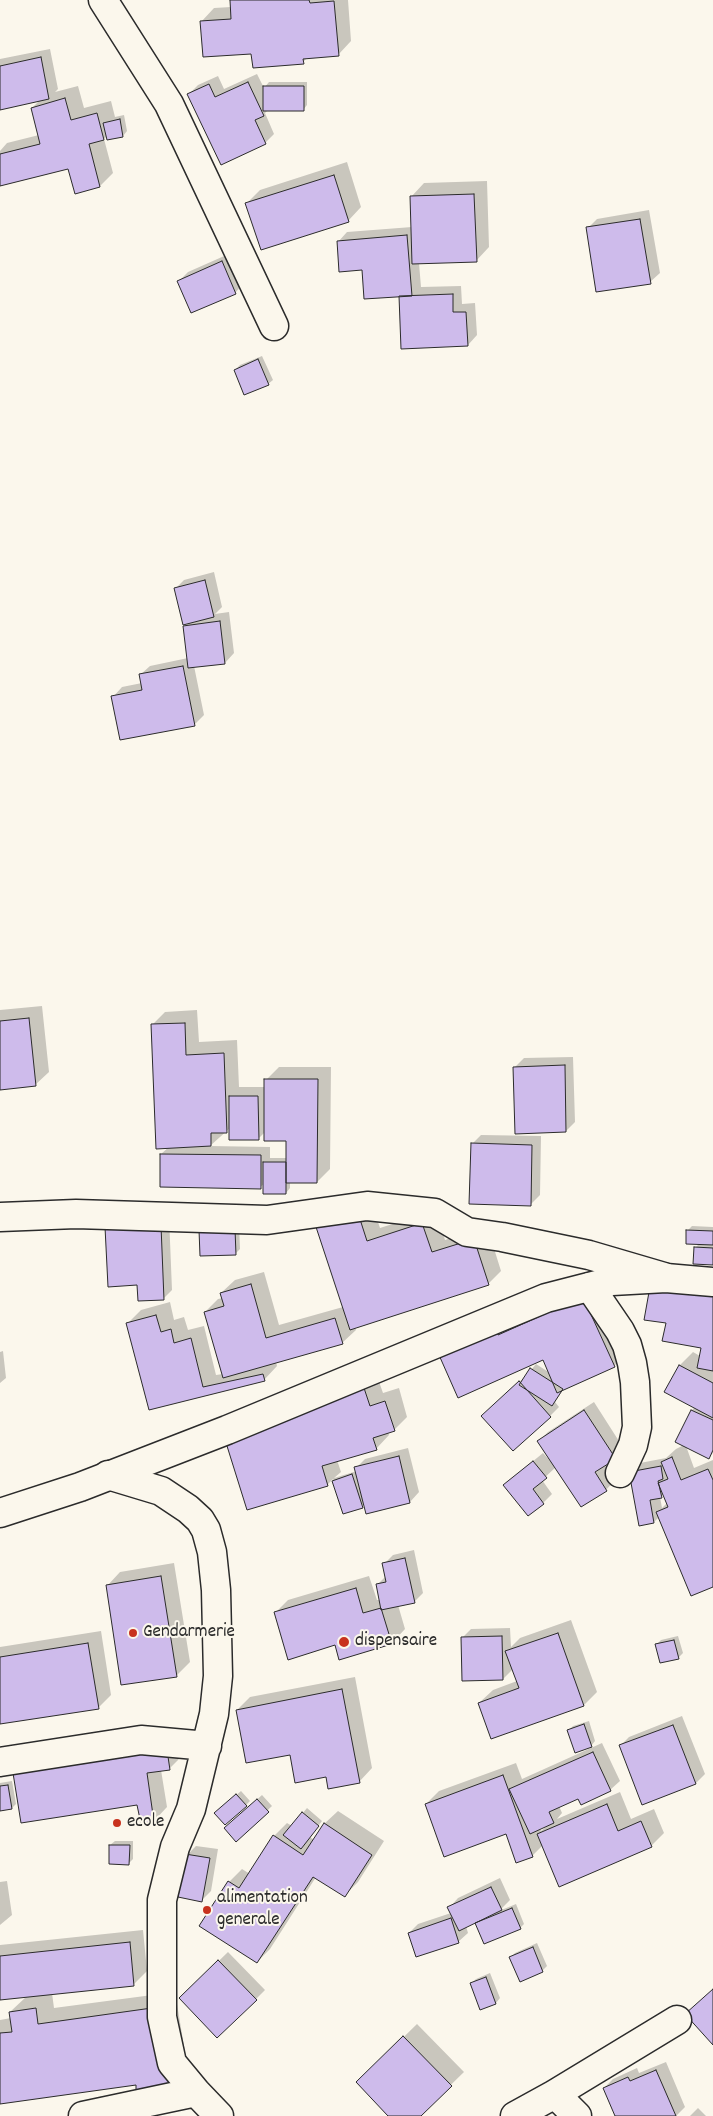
<!DOCTYPE html>
<html>
<head>
<meta charset="utf-8">
<style>
  body { margin:0 }
  canvas { display:block; background:#fbf7ec }
</style>
</head>
<body>
<canvas width="713" height="2116"></canvas>
<script>
const g = document.querySelector('canvas').getContext('2d');
g.lineJoin = 'round';
function fill(path, color) {
  g.fillStyle = color;
  g.fill(path, 'evenodd');
}
function toPath(rows) {
  const path = new Path2D();
  for (const r of rows) {
    path.moveTo(r[0], r[1]);
    for (let i = 2; i < r.length; i += 2) path.lineTo(r[i], r[i + 1]);
  }
  return path;
}
function trace(path, color, width, dash) {
  g.strokeStyle = color;
  g.lineWidth = width;
  g.lineCap = dash ? 'butt' : 'round';
  g.setLineDash(dash || []);
  g.stroke(path);
}
function write(font, color, halo, rows, align = 'center') {
  g.font = font + ' Dekko,sans-serif';
  g.lineWidth = 4;
  g.setLineDash([]);
  g.textBaseline = 'middle';
  g.strokeStyle = halo;
  g.fillStyle = color;
  for (const [text, x, y, turn = 0] of rows) {
    g.save();
    g.translate(x, y);
    g.rotate((+turn || 0) * Math.PI / 180);
    g.textAlign = isNaN(turn) ? turn : align;
    if (halo) g.strokeText(text, 0, 0);
    g.fillText(text, 0, 0);
    g.restore();
  }
}
fill(toPath([
  [231,0,348,0,351,41,338,55,308,57,303,62,253,53,201,22,214,8,231,7],
  [50,49,58,89,55,92,78,86,84,108,111,101,115,117,124,115,127,131,123,136,108,139,107,136,104,139,113,173,100,186,69,167,0,179,0,151,7,143,39,135,32,108,40,100,0,108,0,59],
  [257,74,264,88,269,82,307,82,307,105,303,110,268,110,265,113,274,134,265,143,189,94,198,85,218,76,224,89],
  [347,162,361,207,348,221,247,203,260,190],
  [487,181,489,247,476,261,419,263,421,287,461,286,462,304,475,303,477,335,468,345,363,269,338,242,347,232,412,227,411,197,424,183],
  [649,210,660,273,650,282,588,228,597,219],
  [231,253,244,283,235,293,179,281,188,272],
  [262,356,273,380,268,384,235,370,240,365],
  [214,572,222,607,215,614,229,612,234,653,225,663,194,666,204,715,195,724,113,697,122,687,142,683,140,675,150,666,188,658,185,626,189,622,175,589,184,580],
  [42,1006,49,1072,35,1085,0,1089,0,1010],
  [197,1010,199,1042,237,1040,239,1087,266,1087,266,1080,279,1067,331,1067,330,1169,317,1182,290,1182,290,1188,286,1193,264,1184,260,1187,161,1154,169,1147,152,1025,165,1012],
  [230,1128,259,1138,266,1131,287,1140,287,1158,270,1158,270,1147,210,1146],
  [573,1057,575,1122,566,1131,515,1067,524,1058],
  [481,1135,541,1136,540,1195,530,1205,472,1144],
  [371,1201,380,1228,436,1210,445,1240,487,1226,501,1271,488,1284,355,1327,356,1330,342,1343,276,1362,277,1366,264,1380,150,1409,128,1323,141,1310,170,1302,174,1320,184,1317,188,1330,204,1326,216,1375,223,1374,205,1312,218,1299,223,1298,221,1293,235,1280,264,1272,279,1325,343,1307,317,1228],
  [169,1216,172,1290,163,1299,138,1284,109,1286],
  [239,1225,240,1249,235,1254,201,1255],
  [692,1226,713,1227,713,1263,695,1248,699,1244,687,1231],
  [713,1277,713,1453,709,1457,686,1446,694,1468,713,1460,713,1586,660,1516,654,1522,630,1472,640,1463,666,1458,676,1449,684,1445,692,1410,695,1407,666,1391,680,1365,693,1352,700,1356],
  [664,1494,668,1502,662,1508,660,1497],
  [597,1285,627,1353,614,1366,564,1388,555,1402,559,1407,550,1416,492,1407,527,1375,536,1364,550,1373,543,1358,436,1347],
  [3,1351,6,1378,0,1383,0,1352],
  [377,1376,383,1393,399,1388,407,1417,394,1430,388,1432,389,1435,376,1449,337,1460,341,1472,334,1478,357,1471,356,1468,365,1459,408,1448,419,1492,410,1502,365,1504,344,1513,333,1479,327,1485,224,1431],
  [594,1402,624,1449,605,1465,615,1480,606,1490,581,1506,556,1467,542,1480,552,1494,543,1503,504,1485,543,1453,551,1462,552,1461,539,1441,548,1432],
  [414,1550,423,1593,414,1602,398,1605,405,1629,392,1643,340,1658,336,1644,275,1613,288,1600,369,1576,377,1600,380,1600,377,1585,386,1576,384,1564,393,1555],
  [174,1563,190,1662,176,1676,107,1586,120,1572],
  [571,1620,597,1692,584,1705,479,1703,493,1690,517,1681,513,1669,503,1679,462,1638,471,1629,510,1628,511,1647,520,1638],
  [101,1631,111,1695,98,1708,0,1722,0,1647],
  [678,1636,683,1653,678,1658,657,1644,661,1640],
  [355,1677,372,1768,359,1782,327,1776,291,1753,237,1710,250,1697],
  [682,1716,705,1774,696,1783,620,1746,629,1737],
  [589,1721,595,1741,591,1746,569,1730,573,1726],
  [602,1743,620,1781,610,1790,579,1797,559,1806,562,1813,557,1819,620,1792,631,1819,654,1809,664,1833,651,1846,543,1845,532,1856,506,1832,426,1804,439,1791,516,1763,522,1779],
  [548,1825,541,1831,540,1828],
  [183,1755,169,1769,161,1770,167,1807,154,1821,142,1823,138,1804,28,1760],
  [12,1781,16,1804,12,1808,0,1810,0,1783],
  [241,1791,250,1801,246,1805,220,1809],
  [262,1795,272,1806,236,1840,230,1824],
  [307,1808,322,1821,310,1837,314,1840,324,1824,338,1811,384,1841,358,1882,345,1895,316,1877,270,1949,257,1962,229,1882,242,1869,250,1874,274,1836,287,1823,292,1826],
  [115,1841,133,1841,133,1859,128,1864,110,1845],
  [196,1846,218,1849,211,1891,202,1900,187,1855],
  [500,1878,510,1900,499,1911,516,1904,524,1924,520,1928,485,1943,476,1921,466,1926,468,1933,458,1942,409,1933,418,1924,451,1913,449,1908,458,1898],
  [7,1881,12,1915,0,1925,0,1882],
  [143,1930,147,1971,134,1984,52,1993,54,2008,175,1992,188,2070,0,2103,0,2020,11,2018,10,2012,27,1996,0,1998,0,1945],
  [537,1943,547,1966,543,1970,520,1980,510,1958,515,1953],
  [228,1952,265,1990,256,1999,190,1989],
  [490,1973,500,1998,496,2003,472,1983,476,1979],
  [417,2024,464,2072,419,2116,390,2116,371,2069],
  [666,2062,685,2107,676,2116,616,2116,604,2088,613,2079,637,2068,639,2073],
  [698,2108,706,2116,690,2116]
]), '#0003');
const building = toPath([
  [230,0,309,0,310,3,334,1,339,56,303,59,304,64,253,68,251,54,203,57,200,21,231,19,230,0],
  [41,57,49,99,0,110,0,66,41,57],
  [248,82,264,116,255,120,266,144,221,165,187,94,209,84,215,97,248,82],
  [263,86,304,86,304,111,263,111,263,86],
  [65,98,71,120,97,113,104,140,89,144,100,187,75,194,68,169,0,186,0,154,40,144,31,108,65,98],
  [120,119,123,137,107,140,103,123,120,119],
  [334,175,349,222,261,250,245,203,334,175],
  [474,194,477,262,412,264,410,196,474,194],
  [640,219,651,284,596,292,586,227,640,219],
  [407,235,412,296,364,299,362,270,339,272,337,241,407,235],
  [222,261,236,294,191,313,177,281,222,261],
  [453,294,453,312,466,312,468,346,401,349,399,296,453,294],
  [258,359,269,385,244,395,234,370,258,359],
  [205,580,214,617,183,625,174,588,205,580],
  [220,621,225,664,188,668,183,626,220,621],
  [183,666,195,726,120,740,111,696,142,690,139,674,183,666],
  [29,1018,36,1086,0,1090,0,1021,29,1018],
  [185,1023,186,1055,224,1053,227,1133,211,1133,211,1146,156,1149,151,1024,185,1023],
  [565,1065,566,1132,515,1134,513,1067,565,1065],
  [264,1079,318,1079,317,1183,286,1183,286,1141,264,1141,264,1079],
  [229,1096,258,1096,259,1140,229,1140,229,1096],
  [471,1143,532,1145,531,1206,469,1204,471,1143],
  [160,1154,261,1155,261,1189,160,1187,160,1154],
  [263,1162,286,1162,286,1194,263,1194,263,1162],
  [358,1213,367,1241,422,1223,432,1252,474,1239,489,1285,350,1330,316,1227,358,1213],
  [161,1225,164,1300,138,1301,137,1285,108,1287,105,1227,161,1225],
  [235,1229,236,1255,200,1256,199,1230,235,1229],
  [686,1230,713,1231,713,1245,686,1244,686,1230],
  [694,1247,713,1248,713,1265,693,1264,694,1247],
  [651,1281,713,1292,713,1371,697,1368,701,1348,662,1341,666,1323,644,1320,651,1281],
  [251,1284,266,1338,335,1318,343,1344,223,1378,204,1312,224,1306,220,1293,251,1284],
  [583,1297,615,1367,557,1393,543,1360,458,1398,435,1346,492,1321,498,1335,583,1297],
  [156,1315,161,1332,171,1329,174,1343,191,1338,203,1387,263,1374,265,1381,149,1410,126,1323,156,1315],
  [679,1365,713,1383,713,1418,664,1392,679,1365],
  [530,1368,563,1389,552,1406,519,1385,530,1368],
  [519,1381,551,1417,513,1451,481,1416,519,1381],
  [364,1388,370,1406,385,1401,395,1431,373,1438,377,1450,322,1466,328,1486,247,1510,222,1430,364,1388],
  [584,1410,616,1459,595,1472,607,1491,581,1507,537,1441,584,1410],
  [691,1410,713,1420,713,1450,709,1459,675,1442,691,1410],
  [399,1456,410,1503,366,1514,354,1467,399,1456],
  [672,1457,681,1480,708,1469,713,1480,713,1587,691,1596,656,1512,668,1507,658,1483,668,1479,661,1462,672,1457],
  [533,1461,547,1478,533,1489,544,1504,528,1516,503,1485,533,1461],
  [661,1466,663,1479,658,1481,662,1498,650,1500,654,1523,639,1526,629,1472,661,1466],
  [352,1474,363,1508,343,1514,332,1481,352,1474],
  [405,1558,415,1603,381,1610,376,1584,386,1582,382,1563,405,1558],
  [161,1576,177,1677,121,1685,106,1585,161,1576],
  [356,1588,363,1613,381,1608,392,1644,339,1660,335,1645,288,1660,274,1612,356,1588],
  [558,1633,584,1706,491,1739,478,1703,519,1688,505,1651,558,1633],
  [502,1636,503,1680,462,1681,461,1637,502,1636],
  [674,1640,679,1659,660,1663,655,1644,674,1640],
  [88,1643,99,1709,0,1724,0,1657,88,1643],
  [342,1689,360,1783,328,1789,326,1777,295,1783,290,1755,246,1763,236,1710,342,1689],
  [584,1724,592,1747,575,1753,567,1730,584,1724],
  [673,1725,696,1784,642,1805,619,1745,673,1725],
  [167,1750,170,1770,147,1773,154,1822,141,1824,137,1805,21,1823,13,1773,167,1750],
  [593,1752,611,1791,581,1805,578,1799,549,1812,554,1823,530,1834,509,1789,593,1752],
  [503,1775,533,1857,516,1863,506,1834,444,1857,425,1804,503,1775],
  [8,1785,12,1809,0,1811,0,1786,8,1785],
  [236,1794,247,1806,225,1825,214,1813,236,1794],
  [257,1799,269,1812,236,1842,224,1828,257,1799],
  [607,1804,618,1831,641,1821,652,1847,559,1887,537,1834,607,1804],
  [302,1812,319,1826,301,1849,283,1835,302,1812],
  [324,1823,372,1855,345,1897,313,1877,257,1963,199,1926,228,1881,239,1888,273,1835,303,1855,324,1823],
  [109,1845,130,1845,129,1865,109,1864,109,1845],
  [185,1854,210,1858,202,1902,178,1897,185,1854],
  [491,1887,502,1910,459,1931,447,1907,491,1887],
  [512,1908,521,1929,484,1944,475,1923,512,1908],
  [451,1918,459,1943,416,1957,408,1933,451,1918],
  [130,1942,134,1986,0,2000,0,1956,130,1942],
  [533,1947,543,1972,520,1982,509,1957,533,1947],
  [218,1960,257,2000,217,2038,179,1998,218,1960],
  [486,1977,496,2004,480,2010,470,1983,486,1977],
  [713,1989,713,2045,685,2014,713,1989],
  [159,2007,172,2087,136,2101,136,2085,0,2104,0,2033,12,2032,9,2012,36,2008,38,2024,159,2007],
  [403,2036,452,2086,421,2116,388,2116,356,2082,403,2036],
  [656,2070,676,2116,615,2116,603,2088,628,2077,630,2081,656,2070]
]);
fill(building, '#cebbeb');
trace(building, '#2b2b2b', 1);
const street = toPath([
  [103,0,169,104,274,326],
  [0,1217,76,1214,267,1220,367,1206,435,1213,467,1232,502,1237,589,1255,664,1277],
  [590,1287,620,1331,627,1345,632,1363,635,1382,637,1427,633,1445,620,1473],
  [108,1475,161,1491,188,1509,200,1520,206,1530,212,1552,216,1590,218,1676,214,1714,191,1809,175,1847,162,1900,162,2017,172,2063,196,2092,219,2116],
  [0,1762,141,1740,207,1746],
  [555,2094,577,2116],
  [83,2116,196,2092],
  [515,2116,555,2094,677,2020]
]);
const secondary = toPath([
  [0,1513,80,1487,227,1430,546,1298,612,1281,666,1278,713,1282]
]);
trace(street, '#2b2b2b', 31);
trace(secondary, '#2b2b2b', 31);
trace(street, '#fbf7ec', 28);
trace(secondary, '#fbf7ec', 28);
for (const [x, y, r, color] of [
  [133,1633,5,"#c8321e"],
  [344,1642,6,"#c8321e"],
  [117,1823,5,"#c8321e"],
  [207,1910,5,"#c8321e"]
]) {
  const dot = new Path2D();
  dot.arc(x, y, r, 0, 2 * Math.PI);
  g.fillStyle = color;
  g.fill(dot);
  trace(dot, '#fbf7ec', 2);
}
write('19px', '#2b2b2b', '#fbf7ec', [
  ["Gendarmerie",143,1633],
  ["dispensaire",355,1642],
  ["ecole",127,1823],
  ["alimentation",217,1899],
  ["generale",217,1921]
], 'left');
</script>
</body>
</html>
